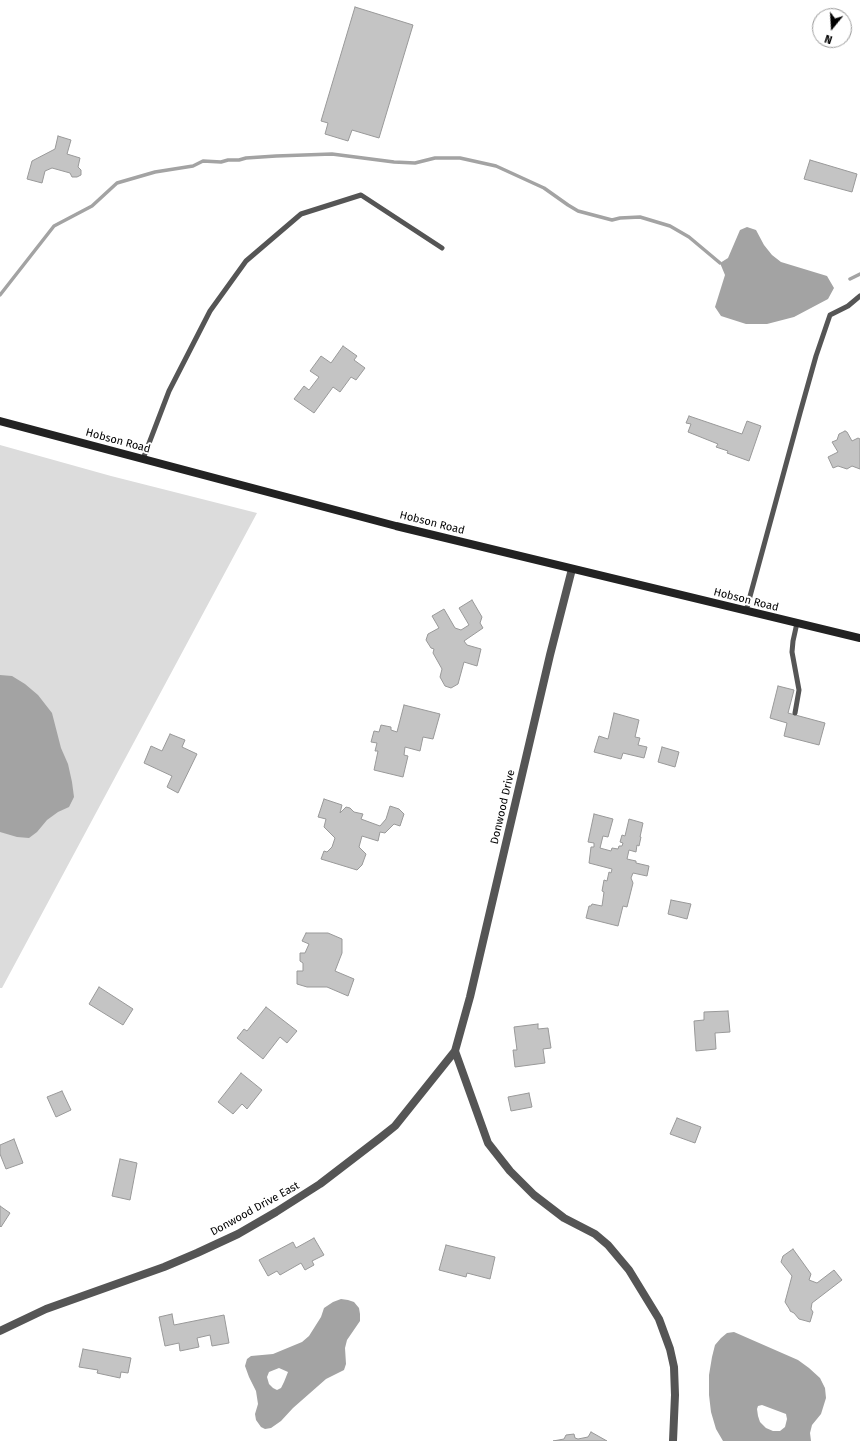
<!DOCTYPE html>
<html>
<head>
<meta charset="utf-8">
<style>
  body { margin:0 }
  #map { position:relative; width:860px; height:1441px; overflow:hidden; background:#fff; font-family:"Fira Sans",sans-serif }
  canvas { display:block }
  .north { position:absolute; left:812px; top:8px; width:40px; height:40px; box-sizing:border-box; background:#fff; border:1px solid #999; border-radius:50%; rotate:198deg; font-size:11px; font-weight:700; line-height:16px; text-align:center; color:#000 }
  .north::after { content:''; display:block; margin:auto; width:14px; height:18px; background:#000; clip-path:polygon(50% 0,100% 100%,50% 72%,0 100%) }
</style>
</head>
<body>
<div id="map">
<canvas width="860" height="1441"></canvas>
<div class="north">N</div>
</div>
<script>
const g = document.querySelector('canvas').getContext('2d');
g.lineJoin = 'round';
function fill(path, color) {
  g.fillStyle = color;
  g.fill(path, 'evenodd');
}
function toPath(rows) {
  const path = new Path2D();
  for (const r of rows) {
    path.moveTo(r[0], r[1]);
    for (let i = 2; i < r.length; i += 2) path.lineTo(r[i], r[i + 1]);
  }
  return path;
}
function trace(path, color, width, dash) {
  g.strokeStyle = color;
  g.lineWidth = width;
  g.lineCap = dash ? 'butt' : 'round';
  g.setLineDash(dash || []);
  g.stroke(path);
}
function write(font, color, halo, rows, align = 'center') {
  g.font = font + ' "Fira Sans",sans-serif';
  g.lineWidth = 4;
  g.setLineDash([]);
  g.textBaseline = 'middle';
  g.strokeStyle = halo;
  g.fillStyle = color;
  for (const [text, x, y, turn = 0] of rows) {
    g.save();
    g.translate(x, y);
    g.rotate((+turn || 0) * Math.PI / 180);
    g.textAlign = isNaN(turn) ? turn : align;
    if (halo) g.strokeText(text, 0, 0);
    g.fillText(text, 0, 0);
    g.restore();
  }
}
fill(toPath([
  [0,445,111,476,257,513,2,988,0,988]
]), '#dcdcdc');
fill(toPath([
  [747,227,756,230,764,245,772,255,781,262,827,276,834,288,828,299,794,317,767,324,746,324,721,316,715,307,725,275,720,263,728,258,740,230],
  [0,675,12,676,25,684,38,695,52,713,61,748,68,764,72,782,74,797,69,807,58,812,47,820,37,832,29,838,17,837,0,832],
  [341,1299,348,1300,354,1302,359,1308,360,1314,360,1321,347,1340,345,1348,346,1364,344,1370,326,1379,293,1408,281,1421,271,1428,265,1429,261,1427,256,1420,255,1414,258,1404,256,1391,249,1377,245,1366,247,1359,251,1356,273,1354,302,1342,309,1336,321,1317,324,1308,333,1302],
  [279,1368,288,1372,284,1382,281,1388,277,1390,273,1388,269,1384,267,1377,269,1372],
  [734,1332,798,1360,809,1368,820,1378,825,1388,826,1398,821,1414,812,1425,810,1433,811,1441,723,1441,716,1429,711,1412,709,1395,709,1375,712,1357,715,1345,721,1338,727,1333],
  [762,1405,786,1414,787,1419,785,1427,780,1431,773,1431,766,1428,760,1422,758,1416,757,1409,758,1406]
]), '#a3a3a3');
trace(toPath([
  [850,279,860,274],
  [0,295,54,226,92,206,117,183,155,172,193,166,203,161,221,162,228,160,239,160,246,158,276,156,332,154,394,162,415,163,435,158,460,158,496,166,544,188,568,205,578,211,612,220,620,218,640,217,670,226,689,237,720,263]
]), '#a3a3a3', 3.5);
const building = toPath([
  [355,7,413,25,379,138,352,130,348,141,325,134,328,123,321,121,355,7],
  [58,136,71,140,67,154,80,158,78,167,81,170,81,175,77,177,72,177,70,173,52,168,45,171,42,183,27,179,32,161,55,149,58,136],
  [810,160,857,174,852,192,804,179,810,160],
  [343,346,357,356,354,360,365,368,356,380,351,377,340,392,333,387,314,413,294,399,304,386,309,390,319,377,310,371,321,356,331,363,343,346],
  [689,416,742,434,747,421,761,426,749,461,727,453,728,451,716,447,718,444,688,432,691,424,686,423,689,416],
  [845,431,847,432,852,441,858,438,860,439,860,469,852,466,847,469,838,466,833,468,828,457,838,452,832,442,837,440,839,434,845,431],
  [472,600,482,617,480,623,483,628,464,641,467,645,481,649,477,666,464,662,458,684,451,688,445,686,440,677,442,669,433,653,434,649,431,648,426,640,428,634,439,628,432,616,444,609,455,628,461,630,469,625,459,608,472,600],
  [778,686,794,690,788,713,825,723,819,745,784,736,787,723,770,718,778,686],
  [404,705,440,714,433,739,423,737,420,751,405,747,404,755,408,756,403,777,374,770,378,751,375,751,377,743,371,742,374,731,379,732,381,725,391,727,391,730,397,732,404,705],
  [614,713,639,720,635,737,640,738,638,745,647,747,644,758,623,753,621,759,594,752,599,736,608,739,614,713],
  [170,734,185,740,182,747,197,754,178,793,167,787,172,776,144,763,151,746,162,751,170,734],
  [662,747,679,752,675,767,658,762,662,747],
  [324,799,342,805,340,813,346,807,350,808,354,812,363,814,361,819,380,826,386,819,390,806,399,809,404,814,400,826,394,824,385,833,380,832,378,841,362,836,359,847,366,854,362,865,357,870,321,859,324,851,327,852,332,847,335,838,324,827,326,819,318,817,324,799],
  [594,814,613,819,608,837,603,836,600,848,611,851,612,848,618,849,619,846,622,846,623,843,620,842,622,835,625,836,629,819,643,823,640,837,641,837,639,846,637,845,636,852,629,850,627,859,636,861,636,863,649,866,647,876,633,873,631,878,633,883,627,907,623,906,618,926,586,918,589,906,591,906,592,904,602,906,604,892,602,891,604,880,607,881,609,872,611,873,612,869,589,863,591,847,594,847,594,843,588,842,594,814],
  [671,900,691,904,687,919,668,914,671,900],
  [306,933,328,933,342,939,342,953,335,971,354,979,348,996,327,987,307,987,297,984,297,971,303,971,303,963,300,961,300,953,305,953,309,944,302,941,306,933],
  [99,987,133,1009,123,1025,89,1004,99,987],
  [266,1007,297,1031,287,1043,280,1037,263,1059,237,1038,244,1029,247,1031,266,1007],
  [728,1011,730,1032,715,1033,716,1049,696,1051,694,1021,704,1020,704,1012,728,1011],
  [538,1024,538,1029,548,1028,551,1048,543,1049,545,1063,515,1067,513,1050,517,1050,514,1027,538,1024],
  [241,1073,262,1090,247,1109,242,1104,233,1114,218,1102,241,1073],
  [62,1091,71,1110,56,1117,47,1097,62,1091],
  [529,1093,532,1107,511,1111,508,1097,529,1093],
  [677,1118,701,1127,695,1143,670,1134,677,1118],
  [14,1139,23,1163,6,1169,0,1154,0,1145,14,1139],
  [120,1159,137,1163,130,1200,112,1196,120,1159],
  [0,1206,10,1213,1,1227,0,1226,0,1206],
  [314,1238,324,1255,312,1261,314,1265,305,1270,301,1263,280,1275,277,1271,268,1276,259,1260,293,1242,296,1248,314,1238],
  [446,1245,495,1257,490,1279,467,1273,466,1277,439,1270,446,1245],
  [793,1249,811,1274,809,1280,817,1283,834,1270,842,1280,812,1303,811,1309,813,1312,810,1322,799,1319,794,1313,790,1311,790,1310,785,1302,792,1276,781,1262,783,1256,793,1249],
  [172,1314,174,1325,224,1315,229,1343,212,1346,210,1335,197,1338,199,1347,180,1351,179,1343,165,1346,159,1317,172,1314],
  [83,1349,131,1358,128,1373,121,1372,120,1378,97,1373,98,1370,79,1367,83,1349],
  [591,1432,607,1441,553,1441,564,1439,566,1435,574,1434,575,1438,578,1439,588,1437,591,1432]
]);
fill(building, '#c4c4c4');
trace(building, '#999', 1);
trace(toPath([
  [143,459,169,391,210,311,246,261,301,214,361,195,442,248],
  [746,611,800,413,816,356,830,315,848,306,860,296],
  [795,713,799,690,792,652,793,641,797,623]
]), '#555', 5);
trace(toPath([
  [455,1051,488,1143,510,1171,534,1195,564,1218,595,1234,608,1245,629,1270,659,1319,670,1349,674,1367,675,1395,673,1441],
  [0,1331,46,1309,164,1267,197,1253,238,1234,276,1212,320,1184,380,1138,395,1126,455,1051,470,997,550,655,572,569]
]), '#555', 8);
trace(toPath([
  [0,421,396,526,860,638]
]), '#222', 8);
write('11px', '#000', '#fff', [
  ["Hobson Road",118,441,15],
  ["Hobson Road",432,523,14],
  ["Hobson Road",746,600,14],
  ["Donwood Drive",503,807,-77],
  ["Donwood Drive East",255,1209,-29]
]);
</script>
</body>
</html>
